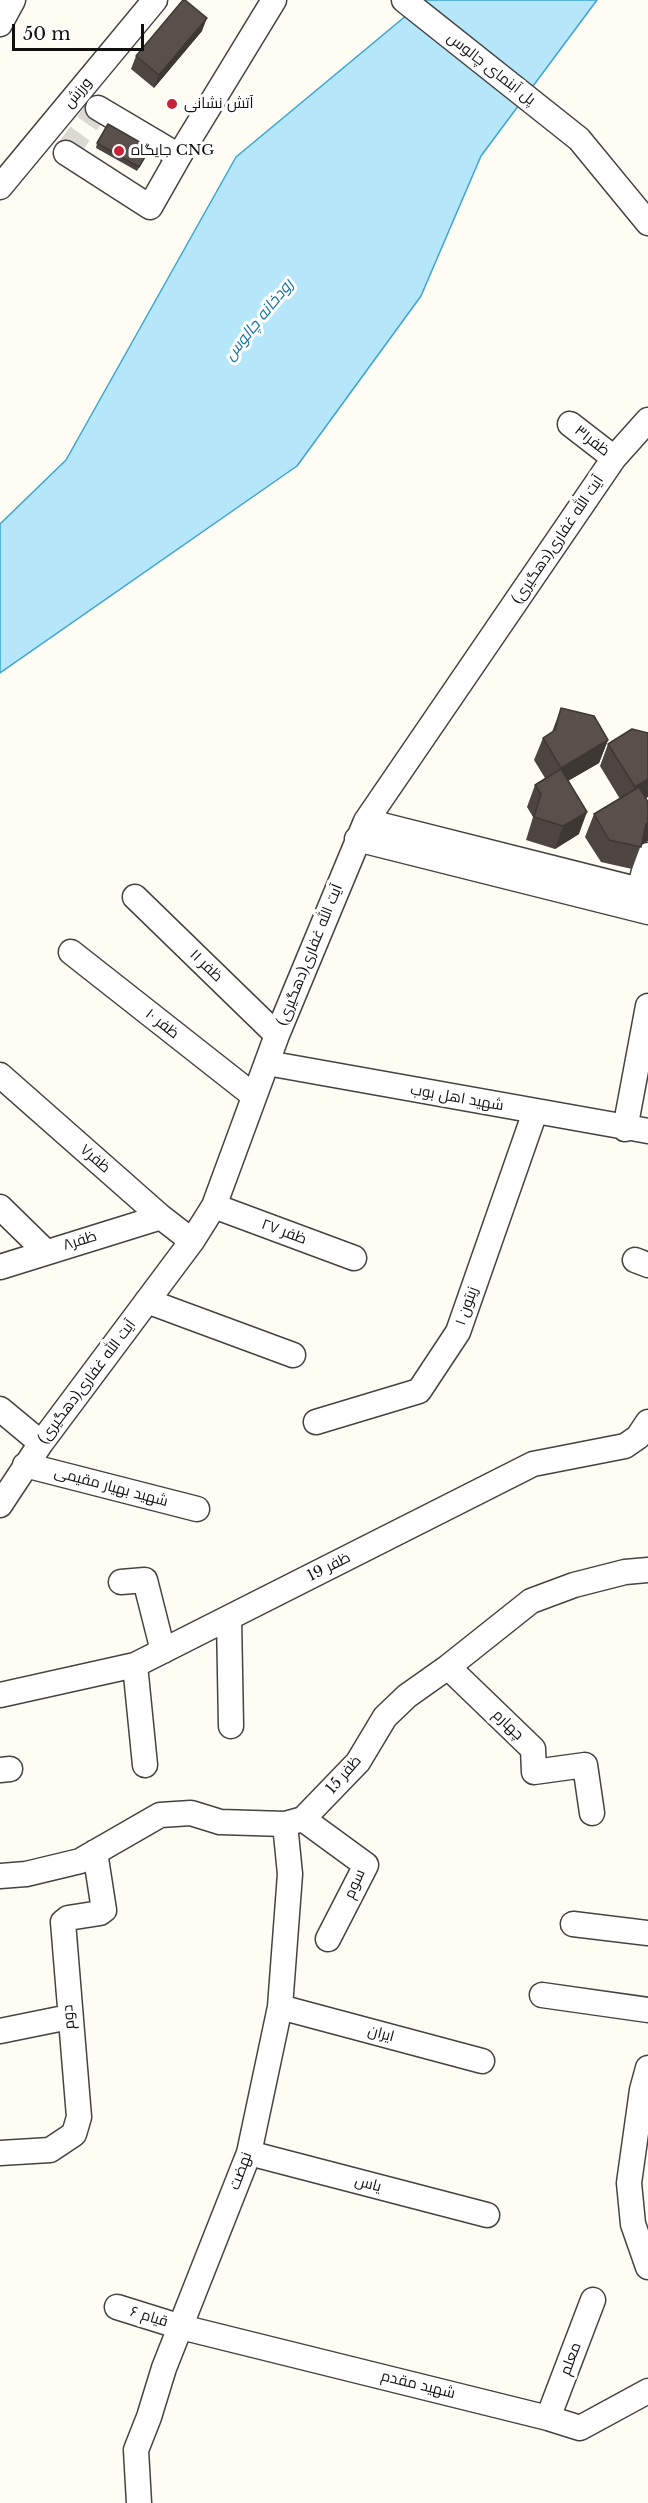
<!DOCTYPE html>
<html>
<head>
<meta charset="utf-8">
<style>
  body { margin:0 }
  #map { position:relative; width:648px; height:2503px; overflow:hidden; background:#fffcf3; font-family:"Libre Baskerville",serif }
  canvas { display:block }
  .scale { position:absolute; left:12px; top:24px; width:132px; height:27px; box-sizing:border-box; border:3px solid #101010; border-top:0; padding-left:8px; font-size:18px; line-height:21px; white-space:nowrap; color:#101010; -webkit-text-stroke:4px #fff; paint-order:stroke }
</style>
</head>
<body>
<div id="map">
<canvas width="648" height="2503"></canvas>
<div class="scale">50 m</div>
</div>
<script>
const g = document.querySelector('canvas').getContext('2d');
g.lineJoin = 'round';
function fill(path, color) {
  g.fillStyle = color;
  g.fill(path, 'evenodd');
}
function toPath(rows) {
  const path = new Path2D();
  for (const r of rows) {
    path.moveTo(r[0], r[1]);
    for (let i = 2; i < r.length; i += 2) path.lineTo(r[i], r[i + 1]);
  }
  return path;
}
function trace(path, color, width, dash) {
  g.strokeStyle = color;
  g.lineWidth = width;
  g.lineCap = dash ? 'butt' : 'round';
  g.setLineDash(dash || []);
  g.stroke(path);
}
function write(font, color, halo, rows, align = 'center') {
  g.font = font + ' "Libre Baskerville",Cairo,serif';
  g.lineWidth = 6;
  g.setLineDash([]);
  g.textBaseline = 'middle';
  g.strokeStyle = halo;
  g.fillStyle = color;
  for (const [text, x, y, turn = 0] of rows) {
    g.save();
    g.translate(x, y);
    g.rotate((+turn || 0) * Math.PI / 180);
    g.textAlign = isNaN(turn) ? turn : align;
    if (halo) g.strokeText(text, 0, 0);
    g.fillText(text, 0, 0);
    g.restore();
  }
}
const water = toPath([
  [425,0,597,0,481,156,421,296,297,466,0,673,0,524,66,460,236,157,425,0]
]);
fill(water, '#b6e6f9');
trace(water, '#3aa4d2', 1.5);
trace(toPath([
  [66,153,98,108]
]), '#dbd9d1', 24, [24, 12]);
const minor = toPath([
  [404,0,579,139,648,223],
  [0,24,13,0],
  [98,108,179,156],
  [66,153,150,207,179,156,274,0],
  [0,187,155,0],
  [570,424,614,458],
  [366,821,648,892],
  [357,839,648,912],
  [135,897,277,1035],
  [636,903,648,855],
  [71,952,254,1096],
  [267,1063,648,1131],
  [0,1075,161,1217,192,1241],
  [625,1129,648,1006],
  [214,1206,354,1258],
  [0,1207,46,1252],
  [635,1260,648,1265],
  [0,1267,161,1217],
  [147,1301,293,1355],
  [0,1409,41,1443],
  [316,1422,419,1391,458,1332,535,1112],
  [25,1465,197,1509],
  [0,1505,41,1443,192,1241,214,1206,277,1035,366,821,614,458,648,420],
  [121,1582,145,1580,163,1651],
  [229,1618,231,1726],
  [135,1665,145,1765],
  [448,1667,533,1749,534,1772,585,1765,592,1813],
  [0,1695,135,1665,533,1464,625,1446,638,1437,648,1422],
  [0,1770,10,1769],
  [303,1819,366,1865,328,1939],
  [0,1876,26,1874,80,1861,160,1815,191,1813,220,1822,285,1824,303,1819,358,1762,385,1717,407,1696,448,1667,531,1601,574,1585,625,1572,648,1570],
  [573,1924,648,1933],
  [542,1995,648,2010],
  [280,2007,482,2061],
  [0,2031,69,2017],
  [648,2068,642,2090,629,2183,633,2224,648,2267],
  [0,2153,50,2150,74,2134,79,2117,63,1922,68,1918,100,1913,104,1910,95,1852],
  [249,2153,487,2215],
  [117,2307,181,2327,548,2418,580,2428,648,2391],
  [548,2418,593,2300],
  [139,2503,136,2450,149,2417,164,2368,249,2153,280,2007,290,1874,285,1824]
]);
trace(minor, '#434343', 27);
trace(minor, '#fff', 24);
fill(toPath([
  [202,31,154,88,131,69,136,56],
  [97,143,148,153,137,171,96,148],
  [561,708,608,740,599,763,568,781,579,834,555,849,526,840,533,817,527,807,535,785,545,778,534,760,543,738,552,732],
  [608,744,646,798,641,845,632,869,601,862,585,837,594,814,620,799,600,766]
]), '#4d4541');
fill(toPath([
  [207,18,202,31,154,88,159,75],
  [608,740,599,763,552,790,561,768],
  [648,779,648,797,627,810,635,787],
  [587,812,579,834,555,849,563,826],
  [648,823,648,841,639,846,646,824]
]), '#3e3835');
const building = toPath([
  [183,0,185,0,207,18,159,75,136,56,183,0],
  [108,124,150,148,139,167,97,143,108,124],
  [561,708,594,716,608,740,561,768,543,738,555,730,561,708],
  [632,729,648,733,648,779,635,787,608,744,632,729],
  [561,769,587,812,563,826,534,817,541,794,535,785,561,769],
  [639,787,648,802,648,823,646,824,641,847,609,840,594,814,639,787]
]);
fill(building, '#59504c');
trace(building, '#3e3835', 1.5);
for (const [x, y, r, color] of [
  [172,104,6,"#c72239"],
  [119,151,6,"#c72239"]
]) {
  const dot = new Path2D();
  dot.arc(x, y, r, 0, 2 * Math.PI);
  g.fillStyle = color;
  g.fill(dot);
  trace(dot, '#fff', 2);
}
write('15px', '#101010', '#fff', [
  ["پل آبنمای چالوس",491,69,38],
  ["ورزش",78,93,-50],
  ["ظفر۳۱",592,441,38],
  ["آیت الله غفاری(دهگیری)",558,540,-56],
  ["آیت الله غفاری(دهگیری)",310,955,-68],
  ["ظفر ۱۱",206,966,44],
  ["ظفر ۱۰",162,1024,38],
  ["شهید اهل بوب",457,1098,10],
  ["ظفر۷",95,1159,41],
  ["ظفر ۲۷",284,1232,20],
  ["ظفر۸",80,1241,-17],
  ["زیتون ۱",467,1306,-70],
  ["آیت الله غفاری(دهگیری)",87,1382,-53],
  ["شهید بهیار مقیمی",111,1487,15],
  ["ظفر 19",329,1567,-27],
  ["چهارم",508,1725,44],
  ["ظفر 15",344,1775,-49],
  ["سوم",355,1884,-66],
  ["دوم",69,2017,-95],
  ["ایران",381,2034,15],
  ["نهضت",241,2171,-70],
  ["یاس",368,2184,15],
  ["قیام ۶",149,2317,17],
  ["معلم",571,2359,-69],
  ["شهید مقدم",418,2385,14]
]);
write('15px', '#101010', '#fff', [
  ["آتش نشانی",184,104],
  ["جایگاه CNG",131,151]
], 'left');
write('italic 16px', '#1375a8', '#fff', [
  ["رودخانه چالوس",259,320,-51]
]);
</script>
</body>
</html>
